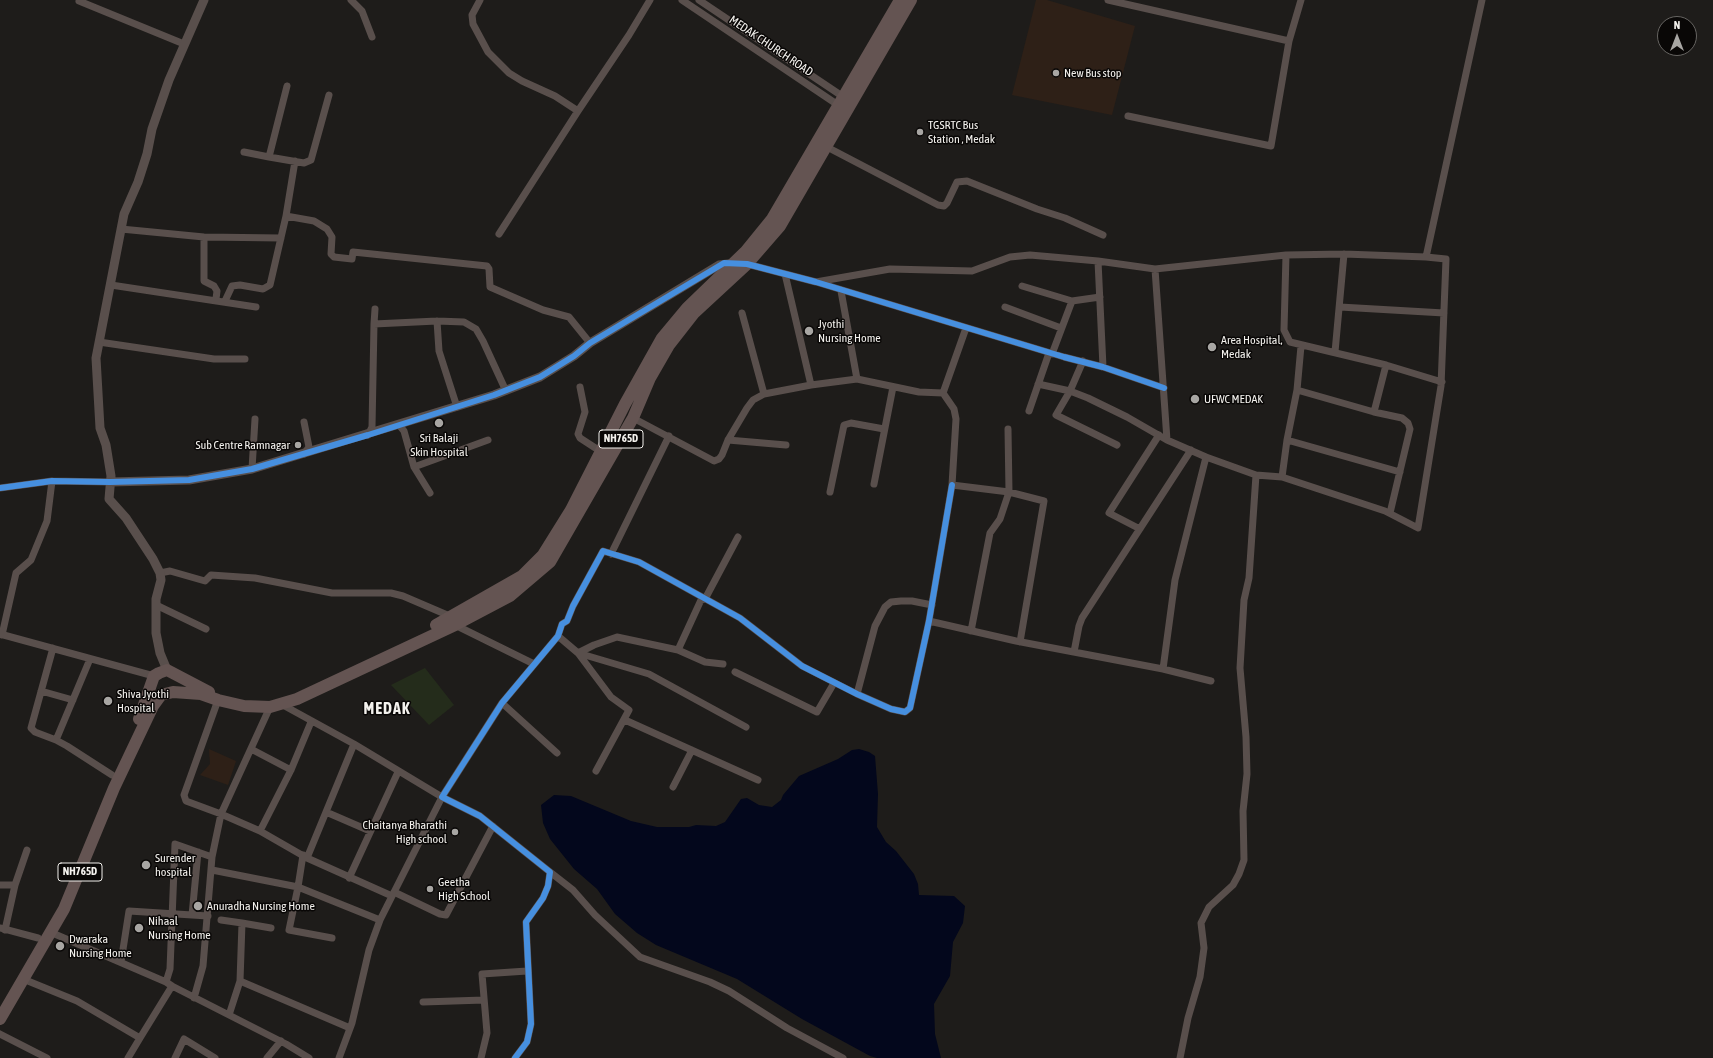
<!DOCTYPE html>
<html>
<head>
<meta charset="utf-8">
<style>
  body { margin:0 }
  #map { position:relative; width:1713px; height:1058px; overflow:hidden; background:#1e1c1a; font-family:"Asap Condensed",sans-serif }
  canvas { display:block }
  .north { position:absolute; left:1657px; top:16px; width:40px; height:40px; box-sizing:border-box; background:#090706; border:1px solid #676562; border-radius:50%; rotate:0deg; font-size:11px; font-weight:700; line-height:16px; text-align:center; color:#f3f1ed }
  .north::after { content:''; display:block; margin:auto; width:14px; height:18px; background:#a8a6a3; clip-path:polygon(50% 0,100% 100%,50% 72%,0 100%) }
</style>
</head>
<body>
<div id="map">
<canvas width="1713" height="1058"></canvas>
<div class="north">N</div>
</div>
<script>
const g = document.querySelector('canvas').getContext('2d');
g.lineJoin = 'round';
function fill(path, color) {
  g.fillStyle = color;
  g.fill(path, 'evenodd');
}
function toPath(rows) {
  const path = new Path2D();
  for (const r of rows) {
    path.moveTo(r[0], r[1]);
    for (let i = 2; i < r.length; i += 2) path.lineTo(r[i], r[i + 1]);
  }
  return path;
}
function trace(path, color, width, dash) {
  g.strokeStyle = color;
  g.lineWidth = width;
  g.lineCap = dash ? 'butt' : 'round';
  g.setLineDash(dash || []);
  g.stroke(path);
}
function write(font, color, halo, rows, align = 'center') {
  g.font = font + ' "Asap Condensed",sans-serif';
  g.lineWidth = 3;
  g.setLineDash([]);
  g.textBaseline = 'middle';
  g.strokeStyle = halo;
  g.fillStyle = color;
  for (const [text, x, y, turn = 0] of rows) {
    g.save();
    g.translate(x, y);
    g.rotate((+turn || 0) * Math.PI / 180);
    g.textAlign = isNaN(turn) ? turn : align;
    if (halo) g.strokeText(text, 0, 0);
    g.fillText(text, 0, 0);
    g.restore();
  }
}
fill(toPath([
  [1036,0,1047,0,1135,26,1112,115,1012,95],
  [209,749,236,761,228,785,200,775,210,764]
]), '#2e2017');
fill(toPath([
  [425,668,454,705,429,725,391,685]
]), '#242c1b');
fill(toPath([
  [859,749,869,752,875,756,878,794,877,827,886,842,896,851,914,874,918,884,919,895,954,896,965,906,963,923,953,942,950,976,934,1004,935,1034,941,1058,877,1058,870,1056,802,1019,737,979,656,945,637,933,615,914,597,889,574,869,550,839,543,823,541,805,554,795,571,796,631,821,657,827,689,827,696,825,716,826,725,822,741,799,747,798,759,805,772,807,781,800,783,795,799,776,838,759,852,750]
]), '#03071c');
trace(toPath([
  [351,0,362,11,372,37],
  [480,0,472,15,473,24,488,52,509,73,522,81,555,96,578,111],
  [682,0,841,107],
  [699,0,845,98],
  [1108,0,1289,41,1271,146,1128,116],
  [79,1,184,44],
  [1289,41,1301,0],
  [287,86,269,157,304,163,311,160,329,95],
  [825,146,938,205,944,206,947,203,957,182,967,181,1037,209,1065,218,1103,235],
  [244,152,269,157],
  [286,216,314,221,327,229,332,237,331,254,334,257,352,259,353,252,487,266,489,269,490,287,543,310,569,317,590,343],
  [121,229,204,237,281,238],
  [499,234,578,111,629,35,650,0],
  [204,237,204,281,214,286,217,291,216,299],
  [1286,255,1284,330,1290,342,1386,365,1442,382],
  [1426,257,1482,0],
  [1098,261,1103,367],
  [747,264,816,282,1064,357,1103,367,1164,388],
  [816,282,890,269,972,271,1010,257,1030,255,1098,261,1155,269,1286,255,1344,254,1426,257,1446,259,1441,386,1418,528,1385,511,1282,477,1256,475,1206,457],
  [111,285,256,307],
  [1022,286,1072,301,1100,297],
  [841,291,857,379],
  [225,301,232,286,240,285,263,289,270,285,286,216,295,161],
  [1005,307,1061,328],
  [1340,307,1444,313],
  [742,313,764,394],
  [437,321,439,351,457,407],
  [374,324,375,309],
  [99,342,214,359,245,359],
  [1335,352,1344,254],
  [1052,354,1072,301],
  [1083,361,1070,391,1056,415,1117,445],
  [1038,384,1070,391,1088,398,1127,417,1167,440,1155,269],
  [811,385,857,379,919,392,943,393,966,328],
  [580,387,585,412,578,434,580,438,600,451],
  [1297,390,1374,412,1402,418,1408,423,1410,429,1390,513],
  [943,393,954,409,956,419,952,485,1009,492,1044,501,1020,642],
  [1029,411,1049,353],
  [1374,412,1386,365],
  [633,418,714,461,719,459,722,455,728,440,747,408,753,400,764,394,811,385,785,274],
  [399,425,404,431,414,467,430,493],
  [368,435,372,427,374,324,437,321,464,322,476,329,483,341,506,391],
  [728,440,786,445],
  [1287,440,1400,472],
  [304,454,309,447,304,422],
  [414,467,488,440],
  [252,469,255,419],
  [1282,477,1287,440,1297,390,1301,346],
  [874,484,893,387],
  [0,488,52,481,110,482],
  [830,492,844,425,851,423,884,429],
  [1140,529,1109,513,1159,435],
  [611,554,669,436],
  [160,573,170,571,205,581,211,575,255,578,332,593,391,593,403,596,452,617],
  [156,605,206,629],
  [929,621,1016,641,1163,669,1175,580,1206,457,1167,440],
  [455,625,534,664],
  [974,631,971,631,990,533,1000,519,1009,492,1008,429],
  [0,634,154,676],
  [2,635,16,573,31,560,47,521,52,481],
  [558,636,578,653,649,674,746,727],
  [53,648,31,728,35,732,56,740,67,746,112,775],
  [678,650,705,662,723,664],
  [1074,652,1079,626,1082,618,1191,450],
  [1163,669,1211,681],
  [735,672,817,712,834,683],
  [41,691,73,700],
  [857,694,875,626,885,607,891,602,901,601,912,601,932,605],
  [218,700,184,795,186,801,221,814,260,831,307,858,392,896],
  [502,703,557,753],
  [281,704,354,744,442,797,380,920,369,950,352,1023,339,1058],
  [625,720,758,780],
  [56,740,90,659],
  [251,749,291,770],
  [596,771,629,710,611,697,578,653,594,645,617,637,678,650,701,600,705,599,738,537],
  [673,787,692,750],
  [326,812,370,831],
  [260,831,291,770,311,722],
  [307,858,354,744],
  [212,870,298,887,303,855],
  [550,872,573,890,595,915,640,957,710,982,729,991,787,1028,843,1058],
  [349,878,398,772],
  [0,885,15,885],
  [394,892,440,914,446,915,493,826],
  [192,915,198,852],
  [221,920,242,923,240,981],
  [242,923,271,928],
  [0,928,38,938],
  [5,930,15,885,27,850],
  [50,932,166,982],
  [332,938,289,930,298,887,380,920],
  [121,962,129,911,208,916],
  [23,979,77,1001,140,1038,172,986,229,1015,240,981,350,1028],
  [172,986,166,982,170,969,175,844,212,857],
  [194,998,203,966,212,857,221,814,270,707],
  [423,1002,484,1000],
  [229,1015,286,1044,309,1058],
  [0,1034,47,1058],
  [128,1058,140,1038],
  [175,1058,184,1039,215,1058],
  [267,1058,281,1041],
  [481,1058,487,1033,482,974,527,971],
  [515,1058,527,1042,531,1024,526,922,543,898,548,886,550,872,480,816,442,797,502,703,558,636,562,624,567,621,573,606,603,551,639,562,740,618,802,666,857,694,891,709,905,712,910,708,929,621,952,485],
  [1180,1058,1188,1018,1200,977,1204,948,1201,923,1209,907,1233,885,1239,874,1244,860,1243,811,1247,774,1246,737,1240,668,1244,600,1249,578,1256,475]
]), '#594f4c', 7);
trace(toPath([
  [110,482,189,480,252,469,494,395,540,377,574,356,590,343,719,265,737,263],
  [167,670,160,653,156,633,156,599,161,580,160,573,153,559,126,518,109,499,111,476,106,445,100,428,96,358,124,214,138,182,147,154,152,129,169,80,204,0]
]), '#594f4c', 9);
trace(toPath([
  [436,625,522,576,543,555,571,510,625,404,662,338,687,308,746,251,772,219,900,0],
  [139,719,154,676,159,673,167,670,209,692],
  [0,1019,64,909,114,788,153,706,161,695,173,692,201,694,218,700,244,706,270,707,297,699,455,625,510,596,550,562,633,418,650,378,669,345,694,313,747,264,780,226,911,0]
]), '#645452', 12);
trace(toPath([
  [0,488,52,481,110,482,189,480,252,469,368,435,494,395,540,377,574,356,590,343,724,263,747,264,816,282,1064,357,1103,367,1164,388],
  [515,1058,527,1042,531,1024,526,922,543,898,548,886,550,872,480,816,442,797,502,703,558,636,562,624,567,621,573,606,603,551,639,562,740,618,802,666,857,694,891,709,905,712,910,708,929,621,952,485]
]), '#468fdf', 6);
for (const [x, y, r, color] of [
  [1056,73,4,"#a8a6a3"],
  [920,132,4,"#a8a6a3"],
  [809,331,5,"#a8a6a3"],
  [1212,347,5,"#a8a6a3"],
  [1195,399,5,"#a8a6a3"],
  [439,423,5,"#a8a6a3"],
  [298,445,4,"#a8a6a3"],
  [108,701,5,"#a8a6a3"],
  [455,832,4,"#a8a6a3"],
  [146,865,5,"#a8a6a3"],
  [430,889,4,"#a8a6a3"],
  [198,906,5,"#a8a6a3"],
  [139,928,5,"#a8a6a3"],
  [60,946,5,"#a8a6a3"]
]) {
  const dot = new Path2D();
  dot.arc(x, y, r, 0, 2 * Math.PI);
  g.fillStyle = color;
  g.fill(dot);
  trace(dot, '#090706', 1.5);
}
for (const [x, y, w] of [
  [621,439,44],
  [80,872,44]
]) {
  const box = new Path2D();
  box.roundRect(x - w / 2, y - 9, w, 18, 3);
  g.fillStyle = '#090706';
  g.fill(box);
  trace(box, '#f3f1ed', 1);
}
write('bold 11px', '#f3f1ed', null, [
  ["NH765D",621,439],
  ["NH765D",80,872]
]);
write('12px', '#f3f1ed', '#090706', [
  ["MEDAK CHURCH ROAD",771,46,34]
]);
write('12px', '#f3f1ed', '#090706', [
  ["New Bus stop",1064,73],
  ["TGSRTC Bus",928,125],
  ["Station , Medak",928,139],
  ["Jyothi",818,324],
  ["Nursing Home",818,338],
  ["Area Hospital,",1221,340],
  ["Medak",1221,354],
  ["UFWC MEDAK",1204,399],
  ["Sri Balaji",439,438,"center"],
  ["Skin Hospital",439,452,"center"],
  ["Sub Centre Ramnagar",290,445,"right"],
  ["Shiva Jyothi",117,694],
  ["Hospital",117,708],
  ["Chaitanya Bharathi",447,825,"right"],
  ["High school",447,839,"right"],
  ["Surender",155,858],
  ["hospital",155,872],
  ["Geetha",438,882],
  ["High School",438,896],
  ["Anuradha Nursing Home",207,906],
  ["Nihaal",148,921],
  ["Nursing Home",148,935],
  ["Dwaraka",69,939],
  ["Nursing Home",69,953]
], 'left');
g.letterSpacing = '1px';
write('bold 16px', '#f3f1ed', '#090706', [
  ["MEDAK",387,709]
]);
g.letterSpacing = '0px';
</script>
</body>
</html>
